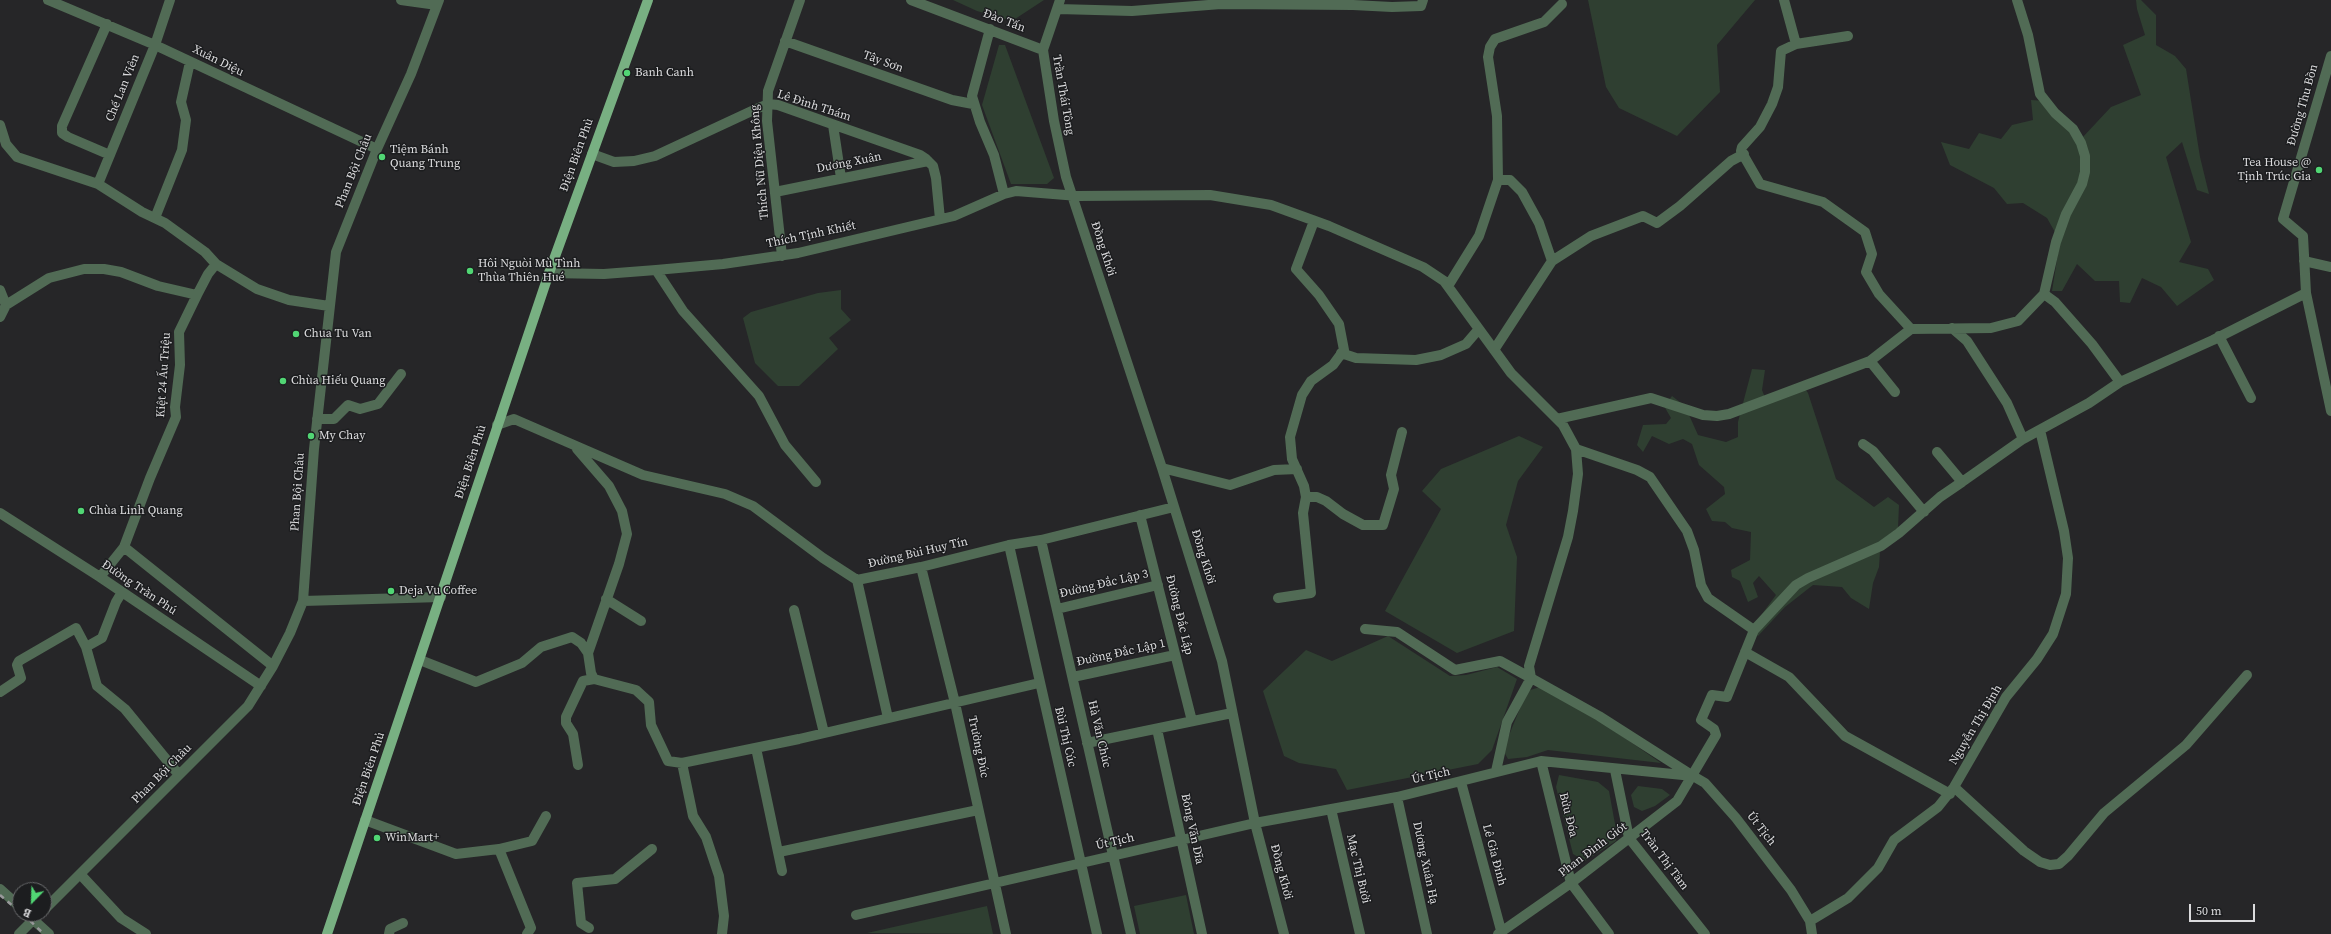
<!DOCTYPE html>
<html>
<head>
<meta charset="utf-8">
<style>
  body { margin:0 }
  #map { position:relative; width:2331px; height:934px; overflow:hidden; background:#262628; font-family:"Source Serif 4",serif }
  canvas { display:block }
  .north { position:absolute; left:12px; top:882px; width:40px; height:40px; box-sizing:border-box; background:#1c1d1f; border:1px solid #68696b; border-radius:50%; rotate:203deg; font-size:11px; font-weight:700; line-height:16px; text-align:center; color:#dbdbdd }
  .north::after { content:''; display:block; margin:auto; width:14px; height:18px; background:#51d674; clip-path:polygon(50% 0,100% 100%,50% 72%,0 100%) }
  .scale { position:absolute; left:2189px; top:904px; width:66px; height:18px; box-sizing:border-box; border:2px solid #dbdbdd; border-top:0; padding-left:5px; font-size:12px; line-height:14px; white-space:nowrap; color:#dbdbdd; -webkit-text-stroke:3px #1c1d1f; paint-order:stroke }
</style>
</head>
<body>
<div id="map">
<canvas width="2331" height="934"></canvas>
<div class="north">B</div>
<div class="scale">50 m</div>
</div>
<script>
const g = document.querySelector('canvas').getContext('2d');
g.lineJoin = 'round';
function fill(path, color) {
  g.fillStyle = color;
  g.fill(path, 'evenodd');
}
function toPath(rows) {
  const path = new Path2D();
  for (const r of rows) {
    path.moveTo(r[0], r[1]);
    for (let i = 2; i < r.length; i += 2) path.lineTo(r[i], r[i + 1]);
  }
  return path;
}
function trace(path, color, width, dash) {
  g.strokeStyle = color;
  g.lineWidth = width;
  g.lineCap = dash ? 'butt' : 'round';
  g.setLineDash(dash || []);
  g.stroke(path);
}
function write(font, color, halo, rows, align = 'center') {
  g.font = font + ' "Source Serif 4",serif';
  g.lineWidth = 3;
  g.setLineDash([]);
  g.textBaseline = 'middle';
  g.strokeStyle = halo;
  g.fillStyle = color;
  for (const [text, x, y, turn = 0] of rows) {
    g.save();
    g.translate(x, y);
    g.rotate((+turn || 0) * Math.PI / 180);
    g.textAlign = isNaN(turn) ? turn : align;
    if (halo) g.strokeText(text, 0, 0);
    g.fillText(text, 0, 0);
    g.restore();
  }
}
fill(toPath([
  [953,0,1044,0,1012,21,977,11],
  [1588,0,1755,0,1717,45,1720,92,1677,136,1619,108,1606,87],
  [2136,0,2141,0,2156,15,2156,45,2175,56,2186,69,2200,157,2209,194,2197,190,2182,142,2166,157,2191,242,2179,262,2208,269,2214,280,2177,306,2161,287,2142,278,2130,303,2120,302,2119,281,2095,281,2077,264,2062,291,2052,291,2060,241,2047,218,2023,203,2007,204,1994,188,1950,165,1941,142,1969,149,1979,133,2001,139,2012,125,2033,120,2031,100,2046,101,2082,138,2111,107,2141,95,2123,45,2145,35,2137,9],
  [999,45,1005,45,1054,178,1047,184,1011,184,982,105],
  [841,290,841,309,851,320,829,338,838,349,799,386,778,386,755,363,743,318,751,312,818,293],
  [1752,369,1765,370,1762,390,1766,400,1801,383,1808,393,1836,479,1874,507,1888,497,1899,505,1898,528,1871,548,1880,552,1879,567,1873,583,1869,609,1851,598,1842,587,1813,585,1785,607,1758,636,1753,631,1756,622,1776,595,1759,576,1753,583,1758,597,1748,602,1740,581,1732,577,1731,570,1750,560,1751,532,1732,528,1725,522,1712,521,1706,509,1725,494,1724,487,1699,465,1692,444,1683,439,1669,444,1652,436,1643,452,1637,445,1643,425,1666,424,1671,418,1664,406,1672,396,1685,406,1698,435,1726,442,1738,437,1738,422],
  [1519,436,1543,447,1518,481,1506,525,1517,557,1514,631,1457,653,1385,611,1441,509,1422,491,1441,469],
  [1388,636,1450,676,1466,675,1497,667,1517,679,1492,750,1478,764,1347,790,1336,769,1299,763,1284,756,1263,691,1306,650,1332,661],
  [1540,687,1600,721,1661,763,1548,750,1527,757,1508,759,1503,750,1527,691],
  [1559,775,1598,782,1609,791,1617,835,1616,841,1585,861,1573,854,1556,787],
  [1638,786,1662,789,1670,795,1655,806,1642,811,1634,807,1631,795],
  [1186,895,1194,934,1140,934,1134,906],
  [987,906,993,934,867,933]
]), '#2f3f31');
trace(toPath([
  [48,0,155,45,377,149],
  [401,0,437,5],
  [911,0,1043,50],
  [1060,0,1043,50,1054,121,1066,177,1162,468,1222,661,1255,823,1284,934],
  [1784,0,1796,44],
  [1058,9,1132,11,1221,4,1353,5,1392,7,1421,6,1423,0],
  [107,24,62,126,62,133,68,137,110,155],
  [990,29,972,96,980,122,994,155,1004,194],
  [785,41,952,100,973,104],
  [2331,56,2283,219,2303,236,2306,293,2331,411],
  [0,125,6,144,17,157,98,184,142,212,165,223,205,252,216,264,257,289,289,300,329,306],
  [833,125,841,178],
  [592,154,614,162,634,161,655,156,756,109,768,104,778,105,920,155,926,159,933,166,936,178,940,219],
  [1498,180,1510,180,1522,192,1539,223,1552,261],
  [98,184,155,45,170,0],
  [775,192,928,161],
  [155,218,182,150,186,120,181,102,190,62],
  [782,256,767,121,768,91,800,0],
  [2304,261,2331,267],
  [656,270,683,311,759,396,785,445,816,482],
  [549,273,604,274,656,270,723,264,798,253,954,216,1004,194,1016,191,1078,196,1210,195,1271,205,1329,226,1423,267,1444,281,1511,373,1563,425,1576,449,1578,474,1573,511,1568,537,1529,666,1531,678,1599,716,1693,776],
  [1448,286,1479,236,1498,180,1497,116,1488,57,1490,47,1495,39,1544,22,1562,4],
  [0,290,6,305,0,317],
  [2044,294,2055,302,2092,344,2120,382],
  [6,305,49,278,84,269,104,269,121,272,158,286,197,295,208,274,216,264],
  [1952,328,1967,341,2007,403,2023,439],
  [1911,329,1991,328,2018,321,2044,294,2056,242,2066,214,2082,184,2085,172,2085,156,2081,143,2073,129,2055,113,2040,94,2028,35,2017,0],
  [2219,336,2251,398],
  [1494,350,1552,261,1591,236,1643,216,1657,223,1680,206,1731,161,1744,154],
  [1341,353,1356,358,1416,360,1441,355,1466,344,1478,330],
  [1870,361,1895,392],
  [317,419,334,419,348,405,360,409,378,404,401,374],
  [1557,419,1651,398,1703,415,1717,416,1729,414,1870,361,1911,329,1879,294,1866,272,1872,254,1865,232,1823,202,1760,184,1741,151,1742,147,1760,127,1772,104,1778,87,1781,51,1796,44,1848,36],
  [497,425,514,419,643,475,725,494,753,506,823,558,857,580,921,567,1009,545,1041,540,1174,507],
  [1863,444,1873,451,1924,512],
  [577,449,609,486,622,511,627,534,619,564,588,653],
  [1576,449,1637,470,1650,477,1687,531,1694,550,1701,585,1708,598,1754,630],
  [1937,452,1962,482,2023,439,2089,403,2120,382,2213,340,2306,293],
  [1162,468,1230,485,1274,470,1297,469],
  [1306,497,1317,497,1326,501,1343,514,1363,525,1383,525,1394,489,1391,475,1402,432],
  [0,513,100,577,261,686],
  [1140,515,1192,721],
  [1041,540,1131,934],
  [1009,545,1097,934],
  [124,547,150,478,176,417,175,407,180,365,179,332,197,295],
  [921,567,955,703,1006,934],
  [100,577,124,547,273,666],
  [857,580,888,718],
  [1278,598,1311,593,1303,513,1306,497,1304,486,1292,459,1290,437,1302,395,1311,381,1333,365,1344,350,1339,324,1319,295,1296,269,1314,221],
  [606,599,641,621],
  [303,601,441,597],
  [1057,609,1158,585],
  [794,610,824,733],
  [1365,629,1397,632,1455,670,1500,661,1531,678,1507,722,1496,771],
  [86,647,102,638,116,602,122,592],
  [1745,652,1789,677,1845,736,1950,794],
  [420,660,476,682,522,663,541,647,572,637,581,643,588,653,591,673,594,679,636,690,649,702,651,725,668,761,682,763,799,739,1039,683],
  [1073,677,1175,655],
  [0,692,21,678,17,665,19,661,76,628,86,647,97,686,125,709,179,775],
  [1157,729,1202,934],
  [1087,743,1232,713],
  [756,748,782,871],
  [1541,761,1571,883,1609,934],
  [682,763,693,816,706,837,719,876,724,916,722,934],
  [578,765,573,734,566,723,566,717,583,681,594,679],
  [1615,770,1629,838,1705,934],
  [1461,782,1502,934],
  [1954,787,2024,851,2040,862,2050,865,2059,864,2068,856,2104,813,2186,745,2247,675],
  [1397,797,1427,934],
  [1331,809,1360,934],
  [365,820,456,854,499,849,532,841,546,816],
  [499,849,531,928,527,934],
  [779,852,978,810],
  [80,874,121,918,146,934],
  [0,889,20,907],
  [44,910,248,706,273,666,290,633,303,601,314,449,336,252,377,149,411,74,439,0],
  [27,914,49,934],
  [856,915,1255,823,1397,797,1541,761,1693,776,1705,783,1736,818,1791,890,1810,921,1812,934],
  [1810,921,1848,898,1878,868,1894,840,1938,807,1954,787,2006,697,2037,659,2053,634,2066,594,2068,558,2064,531,2040,430],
  [589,928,581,923,577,883,615,879,652,849],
  [19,934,38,915],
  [389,934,390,929,403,923],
  [1498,934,1571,883,1677,801,1716,735,1714,729,1701,720,1712,695,1727,697,1754,630,1796,585,1808,578,1881,546,1899,533,1940,497,1962,482]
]), '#516b55', 10);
trace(toPath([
  [327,934,549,273,648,0]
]), '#78b082', 10);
trace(toPath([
  [0,895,20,912],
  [23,914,44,934]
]), '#99999b', 2.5, [5, 5]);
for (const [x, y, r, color] of [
  [627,73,4,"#51d674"],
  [382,157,4,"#51d674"],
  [2319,170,4,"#51d674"],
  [470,271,4,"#51d674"],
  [296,334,4,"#51d674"],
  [283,381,4,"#51d674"],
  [311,436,4,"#51d674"],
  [81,511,4,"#51d674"],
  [391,591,4,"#51d674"],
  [377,838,4,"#51d674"]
]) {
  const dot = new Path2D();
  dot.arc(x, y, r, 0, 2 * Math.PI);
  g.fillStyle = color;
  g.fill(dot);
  trace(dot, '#1c1d1f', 1.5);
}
write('12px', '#dbdbdd', '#1c1d1f', [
  ["Đào Tấn",1004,21,21],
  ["Xuân Diệu",218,61,26],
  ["Tây Sơn",883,62,20],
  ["Chế Lan Viên",123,88,-68],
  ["Trần Thái Tông",1063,95,80],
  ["Đường Thu Bồn",2303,105,-74],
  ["Lê Đình Thám",814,106,18],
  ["Điện Biên Phủ",577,155,-70],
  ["Thích Nữ Diệu Không",760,162,-95],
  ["Dương Xuân",849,163,-11],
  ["Phan Bội Châu",354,171,-68],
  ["Thích Tịnh Khiết",811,235,-12],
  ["Đồng Khởi",1103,249,72],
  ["Kiệt 24 Ấu Triệu",164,375,-86],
  ["Điện Biên Phủ",471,462,-72],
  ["Phan Bội Châu",298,492,-86],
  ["Đường Bùi Huy Tín",918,553,-13],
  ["Đồng Khởi",1203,557,73],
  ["Đường Đắc Lập 3",1104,584,-13],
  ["Đường Trần Phú",139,588,34],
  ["Đường Đắc Lập",1179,615,76],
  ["Đường Đắc Lập 1",1121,653,-12],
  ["Nguyễn Thị Định",1976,725,-59],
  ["Hà Văn Chúc",1099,734,77],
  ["Bùi Thị Cúc",1065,737,77],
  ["Trường Đúc",978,747,78],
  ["Điện Biên Phủ",369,769,-71],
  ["Phan Bội Châu",162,774,-45],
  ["Út Tịch",1431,776,-13],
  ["Bửu Đóa",1568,815,76],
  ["Bông Văn Dĩa",1192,829,78],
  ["Út Tịch",1761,829,52],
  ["Út Tịch",1115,842,-13],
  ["Phan Đình Giót",1593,850,-37],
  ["Lê Gia Đỉnh",1494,855,75],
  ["Trần Thị Tâm",1664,860,53],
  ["Dương Xuân Hạ",1425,863,78],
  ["Mạc Thị Bưởi",1358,869,77],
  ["Đồng Khởi",1281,872,75]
]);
write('12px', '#dbdbdd', '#1c1d1f', [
  ["Banh Canh",635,73],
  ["Tiệm Bánh",390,150],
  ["Quang Trung",390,164],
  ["Tea House @",2311,163,"right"],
  ["Tịnh Trúc Gia",2311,177,"right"],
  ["Hôi Nguòi Mù Tình",478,264],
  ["Thùa Thiên Hué",478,278],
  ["Chua Tu Van",304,334],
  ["Chùa Hiếu Quang",291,381],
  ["My Chay",319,436],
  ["Chùa Linh Quang",89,511],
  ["Deja Vu Coffee",399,591],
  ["WinMart+",385,838]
], 'left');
</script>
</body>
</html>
